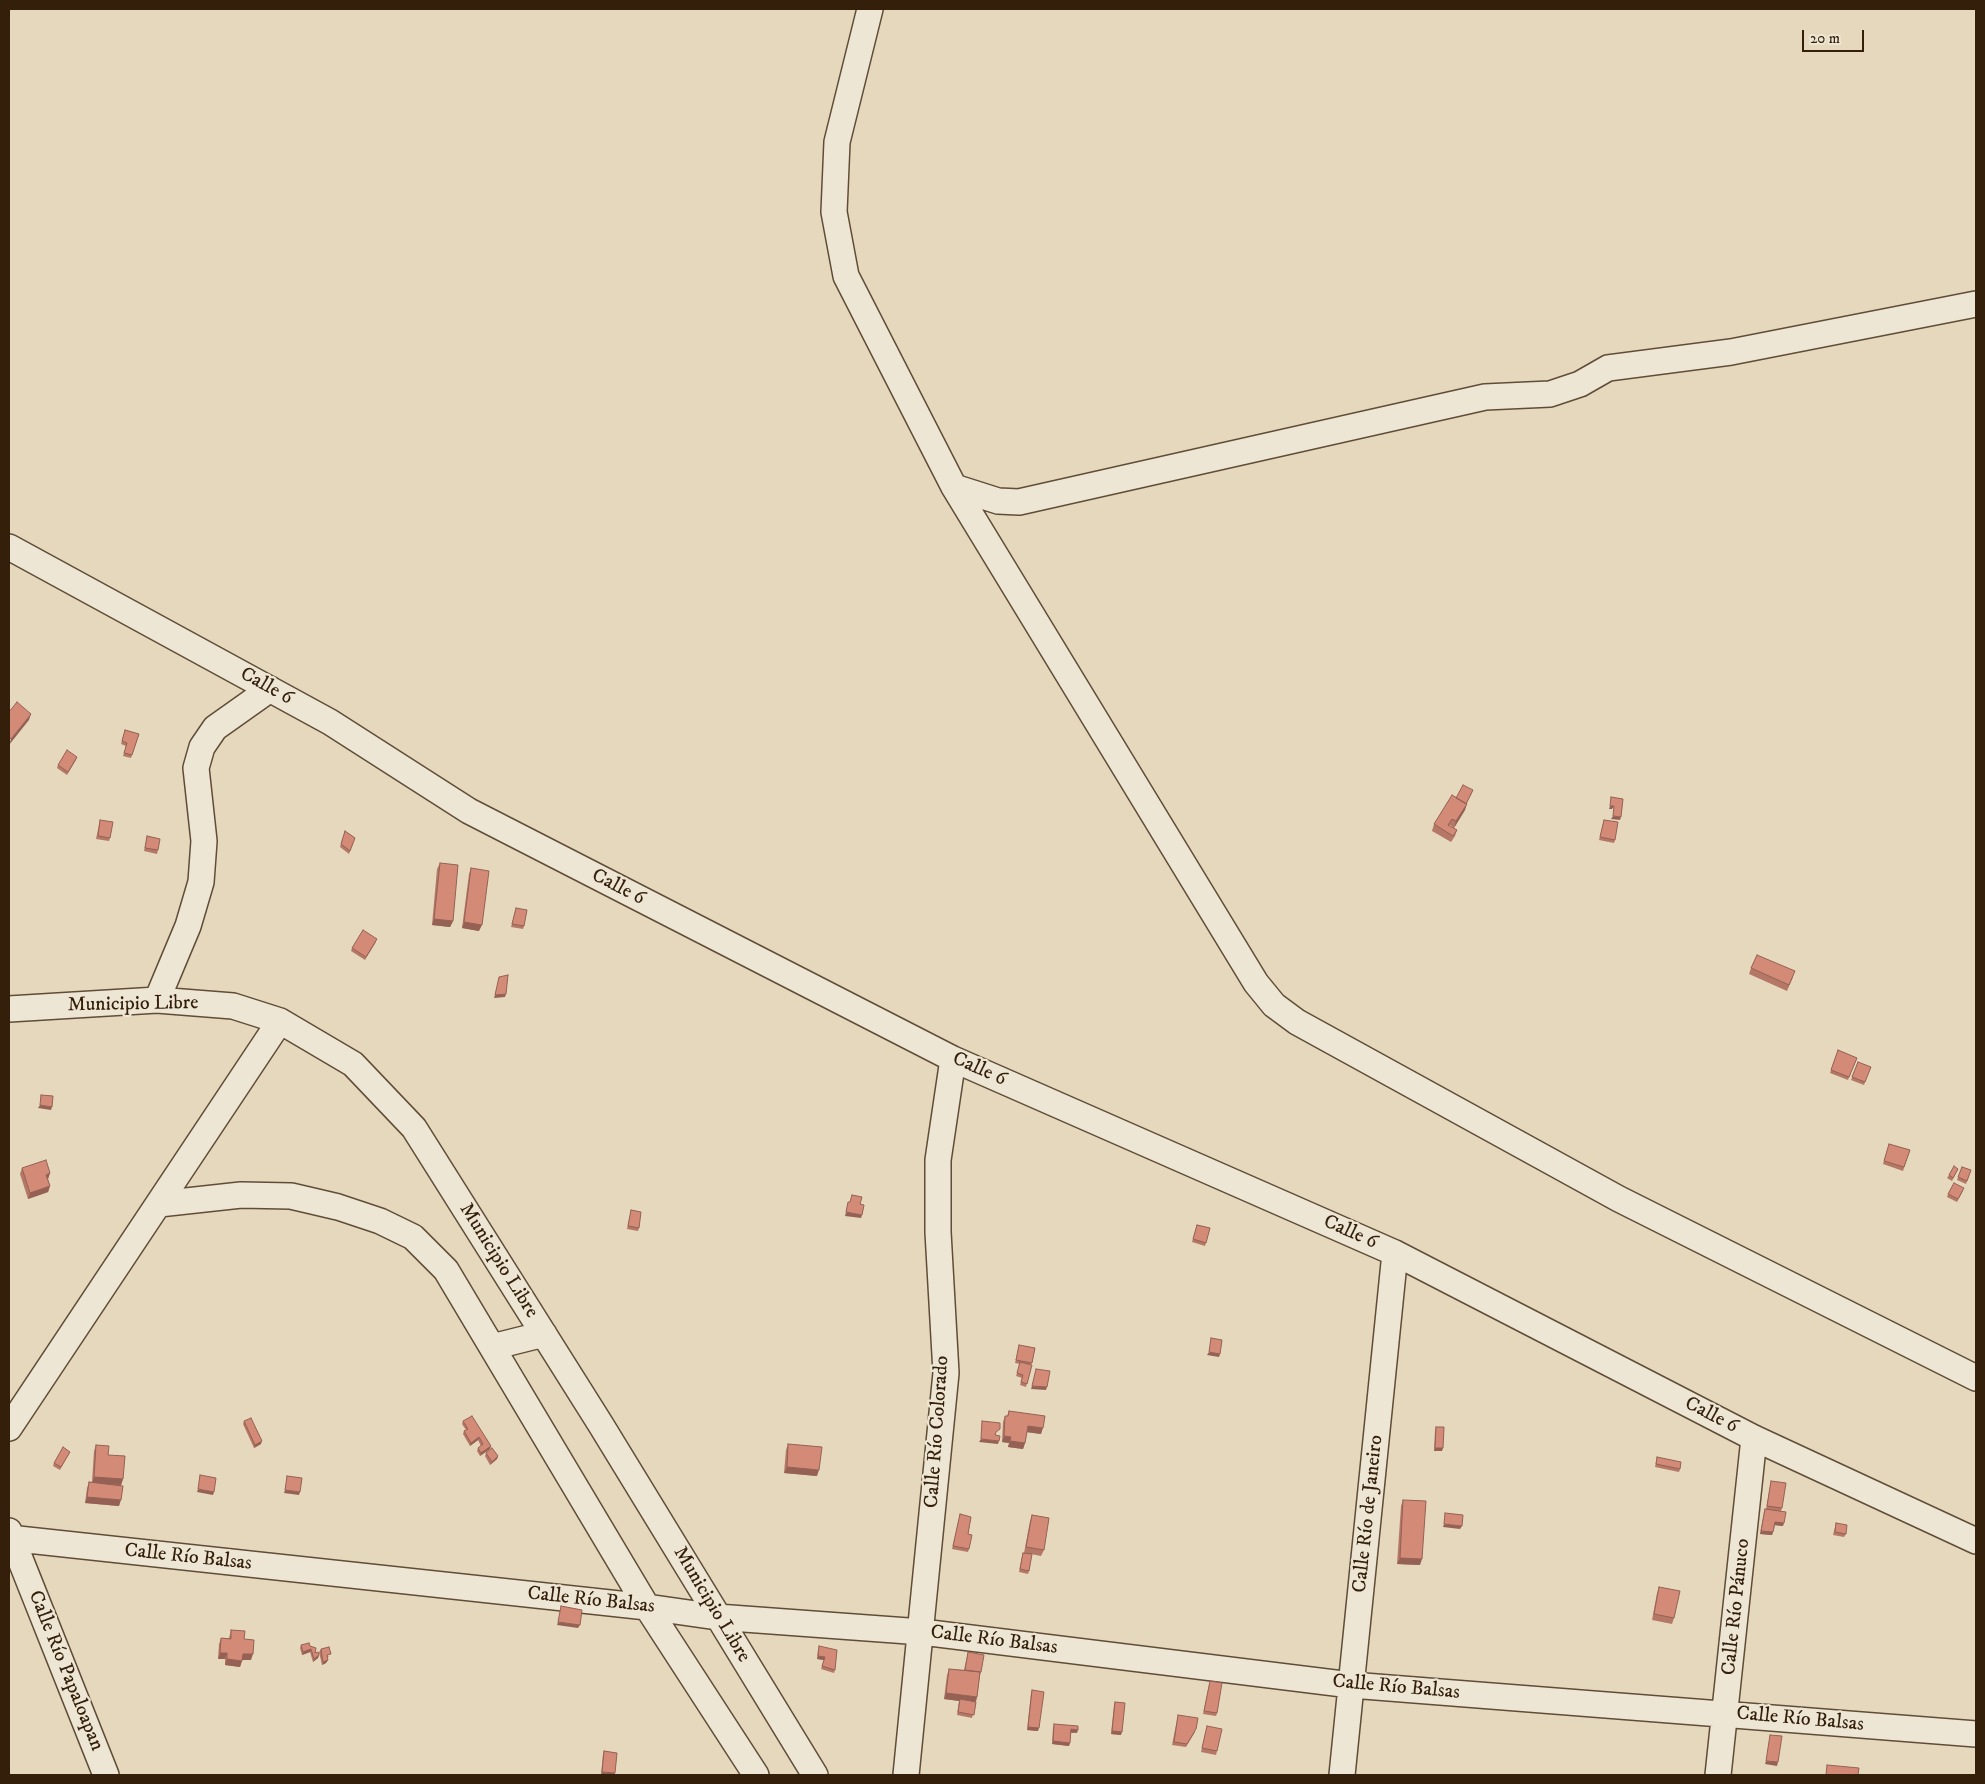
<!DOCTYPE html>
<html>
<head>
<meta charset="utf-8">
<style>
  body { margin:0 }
  #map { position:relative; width:1985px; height:1784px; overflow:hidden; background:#e5d8bd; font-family:"IM FELL DW Pica",serif }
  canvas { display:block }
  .frame { position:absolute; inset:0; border:10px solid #331f0a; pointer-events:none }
  .scale { position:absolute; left:1802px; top:30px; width:62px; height:22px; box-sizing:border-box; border:2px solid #331f0a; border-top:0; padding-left:6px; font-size:15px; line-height:18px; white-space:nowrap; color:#331f0a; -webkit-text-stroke:4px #eee6d4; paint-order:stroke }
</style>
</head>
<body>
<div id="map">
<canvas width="1985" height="1784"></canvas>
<div class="frame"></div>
<div class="scale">20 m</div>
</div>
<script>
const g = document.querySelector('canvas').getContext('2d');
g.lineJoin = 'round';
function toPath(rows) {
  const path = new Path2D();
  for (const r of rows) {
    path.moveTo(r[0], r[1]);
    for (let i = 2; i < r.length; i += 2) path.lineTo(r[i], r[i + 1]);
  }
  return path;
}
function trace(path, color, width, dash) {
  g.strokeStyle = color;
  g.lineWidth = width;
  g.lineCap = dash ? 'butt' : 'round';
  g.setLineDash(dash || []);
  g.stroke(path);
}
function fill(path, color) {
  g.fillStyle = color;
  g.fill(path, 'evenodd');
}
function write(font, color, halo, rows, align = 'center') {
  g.font = font + ' "IM FELL DW Pica",serif';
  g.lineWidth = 4.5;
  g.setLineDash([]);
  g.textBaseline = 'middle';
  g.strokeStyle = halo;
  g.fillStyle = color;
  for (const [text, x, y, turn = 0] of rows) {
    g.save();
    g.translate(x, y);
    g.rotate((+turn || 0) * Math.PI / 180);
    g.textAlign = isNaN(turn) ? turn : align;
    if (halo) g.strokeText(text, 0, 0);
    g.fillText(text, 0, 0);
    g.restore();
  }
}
const minor = toPath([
  [870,9,837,142,834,212,846,276,954,487,1256,983,1274,1005,1297,1022,1619,1199,1976,1378],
  [954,487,998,501,1019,502,1485,397,1550,394,1580,384,1608,368,1731,352,1976,304],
  [9,547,330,722,469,811,953,1059,1395,1253,1754,1438,1976,1541],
  [157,1000,188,926,201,882,204,841,196,768,202,747,215,728,270,689],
  [9,1009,157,1000,233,1006,280,1021,353,1064,414,1128,601,1425,815,1775],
  [159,1204,241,1195,291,1196,338,1207,380,1221,413,1237,446,1270,647,1607,756,1775],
  [492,1347,544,1334],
  [9,1428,280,1021],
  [9,1531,106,1775],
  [9,1538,647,1607,717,1617,922,1632,1351,1685,1976,1734],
  [906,1775,946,1373,938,1232,938,1160,953,1059],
  [1342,1775,1395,1253],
  [1718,1775,1754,1438]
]);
trace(minor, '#604d37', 28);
trace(minor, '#eee6d4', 25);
fill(toPath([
  [125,730,139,734,131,758,123,756,126,746,121,744],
  [77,757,76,760,67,775,57,768,58,765],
  [1472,793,1466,804,1465,810,1454,828,1450,825,1449,826,1457,830,1455,836,1451,842,1432,831,1434,824,1456,798],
  [100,820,110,838,109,841,96,839],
  [1604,820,1615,840,1614,843,1599,840],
  [345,831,355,838,349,854,340,847],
  [147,836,158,850,157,854,144,851],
  [440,863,453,921,450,927,432,925,437,869],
  [471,868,479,931,462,928,469,874],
  [516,908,524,926,523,929,511,927],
  [376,942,365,960,351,951,352,948],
  [1751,968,1793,977,1787,991,1749,974],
  [1838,1050,1857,1058,1848,1080,1830,1073],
  [1858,1062,1865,1082,1864,1085,1851,1080],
  [1889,1144,1910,1150,1903,1171,1883,1164],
  [1962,1167,1971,1170,1966,1184,1957,1180],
  [22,1168,50,1173,48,1179,50,1186,48,1192,28,1199,20,1174],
  [1958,1169,1952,1181,1947,1178,1949,1175],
  [1963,1191,1957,1202,1947,1197,1948,1194],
  [631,1210,639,1228,638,1231,627,1229],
  [1197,1225,1210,1228,1205,1246,1192,1242],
  [1019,1345,1035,1348,1026,1387,1020,1385,1022,1378,1016,1376,1020,1364,1015,1363],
  [1009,1411,1041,1434,1027,1432,1025,1443,1023,1449,1008,1447,1009,1443,1002,1442,1003,1422,1005,1416,1007,1416],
  [244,1421,261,1444,254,1448,243,1424],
  [463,1421,491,1446,490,1449,480,1456,477,1451,478,1448,481,1446,478,1440,470,1446,463,1434,464,1431,466,1430,462,1424],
  [1436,1427,1442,1451,1434,1451,1435,1430],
  [788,1444,817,1476,784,1473,786,1450],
  [96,1445,108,1455,123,1479,121,1485,119,1506,85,1503,87,1488,89,1482,92,1482,94,1451],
  [70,1452,60,1470,53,1466,54,1463],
  [486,1453,498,1456,497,1459,490,1465,485,1456],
  [1657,1457,1680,1469,1679,1472,1655,1467],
  [1771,1481,1782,1508,1781,1511,1783,1526,1775,1525,1772,1535,1760,1534,1764,1512,1765,1509,1766,1509],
  [1403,1500,1420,1565,1397,1564,1401,1506],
  [960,1514,968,1534,969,1549,968,1552,952,1549],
  [1032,1515,1044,1550,1041,1556,1031,1554,1029,1571,1028,1574,1019,1572,1022,1556,1023,1553,1024,1553,1030,1521],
  [1836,1523,1846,1534,1844,1537,1833,1535],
  [1659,1587,1674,1618,1672,1624,1652,1620,1657,1593],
  [231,1630,244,1639,251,1660,242,1660,240,1667,225,1665,225,1659,218,1659,219,1644,221,1638,229,1638],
  [301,1645,310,1646,315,1653,319,1655,318,1658,313,1662,310,1652,302,1655,300,1648],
  [819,1646,835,1670,834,1673,821,1669,824,1660,817,1659,818,1650],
  [321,1649,329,1657,327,1657,328,1660,326,1663,322,1665,319,1652],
  [968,1652,981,1672,980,1675,977,1697,976,1702,972,1718,957,1715,959,1701,944,1699,947,1675,949,1669,964,1670],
  [1210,1681,1217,1713,1216,1716,1203,1714],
  [1032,1690,1038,1731,1027,1730,1031,1693],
  [1115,1702,1121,1735,1111,1734,1114,1705],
  [1178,1715,1195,1732,1186,1747,1172,1745],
  [1054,1724,1077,1733,1071,1733,1069,1746,1052,1744,1053,1727],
  [1207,1726,1217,1751,1216,1755,1201,1752],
  [604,1751,617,1753,601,1775,603,1754]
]), '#b57867');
fill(toPath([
  [31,714,29,720,9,745,11,739],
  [1467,804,1465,810,1454,828,1456,821],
  [1610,806,1614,806,1612,809,1609,809],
  [1613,816,1621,817,1620,820,1611,819],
  [434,919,453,921,450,927,432,925],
  [464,922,482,925,479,931,462,928],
  [506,994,505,997,494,998,495,995],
  [40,1105,52,1107,51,1110,38,1108],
  [50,1173,48,1179,46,1175],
  [50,1186,48,1192,28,1199,30,1193],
  [846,1212,862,1215,861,1218,845,1216],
  [1209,1352,1220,1354,1219,1357,1207,1355],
  [1032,1386,1047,1387,1046,1390,1031,1389],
  [1028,1426,1043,1428,1041,1434,1026,1432],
  [1004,1436,1011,1437,1009,1443,1002,1442],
  [479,1437,478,1440,470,1446,471,1443],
  [981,1439,999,1441,998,1444,979,1442],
  [262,1441,261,1444,254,1448,255,1445],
  [1010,1441,1025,1443,1023,1449,1008,1447],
  [491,1446,490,1449,480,1456,481,1453],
  [1435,1448,1443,1448,1442,1451,1434,1451],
  [498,1456,497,1459,490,1465,492,1462],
  [787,1467,819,1470,817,1476,784,1473],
  [94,1477,123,1479,121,1485,92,1483],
  [198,1489,214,1492,213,1495,197,1492],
  [285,1490,300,1492,299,1495,284,1493],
  [87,1497,121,1500,119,1506,85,1503],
  [1775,1522,1784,1523,1783,1526,1774,1525],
  [1444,1524,1462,1526,1460,1529,1443,1527],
  [1761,1531,1773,1532,1772,1535,1760,1534],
  [1400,1558,1422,1559,1420,1565,1397,1564],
  [558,1622,580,1625,578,1628,557,1625],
  [311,1649,310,1652,302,1655,303,1652],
  [220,1653,227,1653,225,1659,218,1659],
  [243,1654,253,1654,251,1660,240,1660],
  [319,1655,318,1658,313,1662,314,1659],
  [818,1656,825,1657,824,1660,817,1659],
  [227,1659,242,1661,240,1667,225,1665],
  [328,1660,326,1663,322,1665,323,1662],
  [946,1693,977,1697,975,1703,944,1699],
  [1028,1727,1039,1728,1038,1731,1027,1730],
  [1071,1729,1078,1730,1077,1733,1070,1732],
  [1112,1731,1122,1732,1121,1735,1111,1734],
  [1053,1741,1070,1743,1069,1746,1052,1744],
  [1766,1761,1778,1762,1777,1766,1765,1764],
  [602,1772,615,1773,614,1775,601,1775]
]), '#946154');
const building = toPath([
  [17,702,31,714,11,739,9,737,9,712,17,702],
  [125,730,139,734,132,755,124,753,127,743,122,741,125,730],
  [67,750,77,757,68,772,58,765,67,750],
  [1463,785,1473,790,1466,804,1456,798,1463,785],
  [1452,795,1467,804,1456,821,1452,819,1448,825,1457,830,1453,836,1434,824,1452,795],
  [1611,797,1623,799,1621,817,1613,816,1614,806,1610,806,1611,797],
  [100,820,113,822,110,838,98,836,100,820],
  [1604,820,1618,822,1615,840,1600,837,1604,820],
  [345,831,355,838,350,851,341,844,345,831],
  [147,836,160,839,158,850,145,848,147,836],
  [440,863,458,865,453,921,434,919,440,863],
  [471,868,489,871,482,925,464,922,471,868],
  [516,908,527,910,524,926,512,924,516,908],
  [363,930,377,939,366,957,352,948,363,930],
  [1757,955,1795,971,1789,985,1751,968,1757,955],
  [508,975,506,994,495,995,499,977,508,975],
  [1838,1050,1857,1058,1849,1077,1831,1070,1838,1050],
  [1858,1062,1871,1067,1865,1082,1852,1077,1858,1062],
  [41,1095,53,1096,52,1107,40,1105,41,1095],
  [1889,1144,1910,1150,1904,1167,1884,1161,1889,1144],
  [46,1160,50,1173,46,1175,50,1186,30,1193,22,1168,46,1160],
  [1954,1166,1958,1169,1953,1178,1949,1175,1954,1166],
  [1962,1167,1971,1170,1967,1181,1958,1177,1962,1167],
  [1954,1183,1964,1188,1958,1199,1948,1194,1954,1183],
  [852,1195,862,1197,860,1204,864,1205,862,1215,846,1212,848,1202,850,1202,852,1195],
  [631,1210,641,1212,639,1228,628,1226,631,1210],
  [1197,1225,1210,1228,1206,1243,1193,1239,1197,1225],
  [1211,1338,1222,1340,1220,1354,1209,1352,1211,1338],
  [1019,1345,1035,1348,1032,1363,1016,1360,1019,1345],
  [1020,1362,1032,1365,1027,1384,1021,1382,1023,1375,1017,1373,1020,1362],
  [1036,1369,1050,1371,1047,1387,1032,1386,1036,1369],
  [1009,1411,1045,1416,1043,1428,1028,1426,1025,1443,1010,1441,1011,1437,1004,1436,1005,1416,1008,1416,1009,1411],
  [472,1416,491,1446,481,1453,478,1448,483,1444,479,1437,471,1443,464,1431,468,1429,463,1421,472,1416],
  [251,1418,262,1441,255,1445,244,1421,251,1418],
  [982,1421,1000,1423,1000,1429,996,1432,995,1435,1000,1436,999,1441,981,1439,982,1421],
  [1436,1427,1444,1427,1443,1448,1435,1448,1436,1427],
  [788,1444,822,1447,819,1470,787,1467,788,1444],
  [96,1445,109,1446,108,1455,125,1456,123,1479,94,1477,96,1445],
  [63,1447,70,1452,61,1467,54,1463,63,1447],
  [492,1448,498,1456,492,1462,486,1453,492,1448],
  [1657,1457,1681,1462,1680,1469,1656,1464,1657,1457],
  [200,1475,216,1478,214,1492,198,1489,200,1475],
  [287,1476,302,1478,300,1492,285,1490,287,1476],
  [1771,1481,1786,1483,1782,1508,1767,1506,1771,1481],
  [89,1482,123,1486,121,1500,87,1497,89,1482],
  [1403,1500,1426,1501,1422,1559,1400,1558,1403,1500],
  [1765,1509,1786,1512,1784,1523,1775,1522,1773,1532,1761,1531,1765,1509],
  [1445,1513,1463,1515,1462,1526,1444,1524,1445,1513],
  [960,1514,971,1517,968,1534,972,1535,969,1549,953,1546,960,1514],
  [1032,1515,1049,1518,1044,1550,1026,1547,1032,1515],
  [1836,1523,1847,1525,1846,1534,1835,1532,1836,1523],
  [1023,1553,1032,1554,1029,1571,1020,1569,1023,1553],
  [1659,1587,1680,1591,1674,1618,1654,1614,1659,1587],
  [561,1606,582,1610,580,1625,558,1622,561,1606],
  [231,1630,245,1631,244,1639,254,1640,253,1654,243,1654,242,1661,227,1659,227,1653,220,1653,221,1638,231,1639,231,1630],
  [309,1643,310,1646,316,1648,315,1653,318,1652,319,1655,314,1659,311,1649,303,1652,301,1645,309,1643],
  [819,1646,837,1650,835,1670,822,1666,825,1657,818,1656,819,1646],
  [329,1647,331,1654,327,1655,328,1660,323,1662,321,1649,329,1647],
  [968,1652,984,1655,981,1672,965,1670,968,1652],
  [949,1669,980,1672,977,1697,946,1693,949,1669],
  [1210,1681,1222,1683,1217,1713,1204,1711,1210,1681],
  [1032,1690,1044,1692,1039,1728,1028,1727,1032,1690],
  [960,1699,976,1702,974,1715,958,1712,960,1699],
  [1115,1702,1125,1703,1122,1732,1112,1731,1115,1702],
  [1178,1715,1198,1718,1196,1729,1187,1744,1174,1742,1178,1715],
  [1054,1724,1078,1726,1078,1730,1071,1729,1070,1743,1053,1741,1054,1724],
  [1207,1726,1222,1729,1217,1751,1202,1748,1207,1726],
  [1770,1735,1782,1736,1778,1762,1766,1761,1770,1735],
  [604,1751,617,1753,615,1773,602,1772,604,1751],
  [1827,1765,1859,1768,1858,1775,1826,1775,1827,1765]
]);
fill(building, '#d38b78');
trace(building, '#946154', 1);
write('20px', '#331f0a', '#eee6d4', [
  ["Calle 6",266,687,29],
  ["Calle 6",618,888,27],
  ["Municipio Libre",133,1005,-1],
  ["Calle 6",979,1070,24],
  ["Calle 6",1350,1233,24],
  ["Municipio Libre",498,1261,58],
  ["Calle 6",1711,1416,27],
  ["Calle Río Colorado",938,1432,-86],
  ["Calle Río de Janeiro",1369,1514,-84],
  ["Calle Río Balsas",188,1558,6],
  ["Calle Río Balsas",591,1601,6],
  ["Municipio Libre",711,1605,59],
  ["Calle Río Pánuco",1737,1607,-84],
  ["Calle Río Balsas",994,1641,7],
  ["Calle Río Papaloapan",65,1671,68],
  ["Calle Río Balsas",1396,1688,5],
  ["Calle Río Balsas",1800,1720,5]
]);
</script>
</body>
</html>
